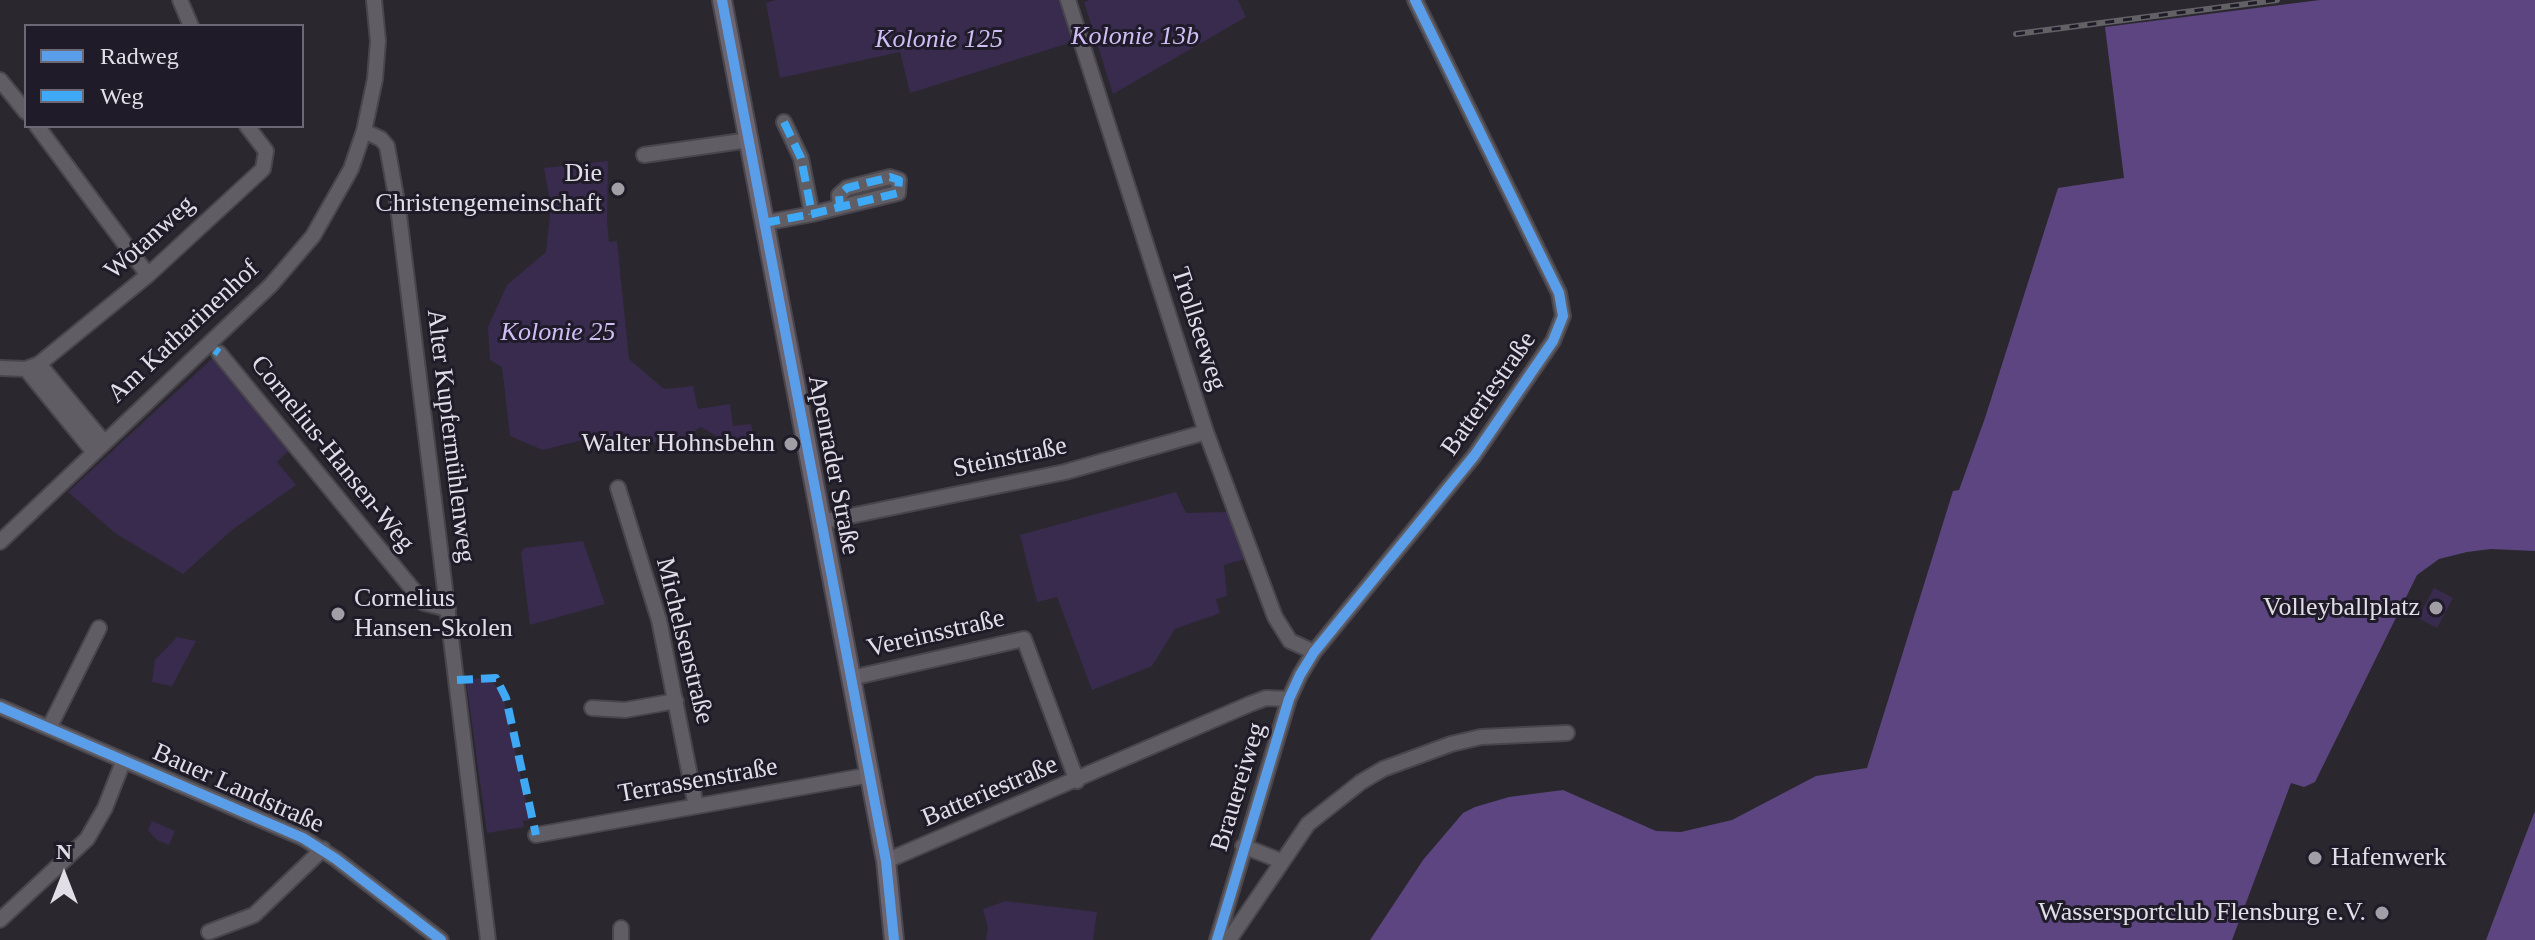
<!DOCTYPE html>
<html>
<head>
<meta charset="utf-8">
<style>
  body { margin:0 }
  #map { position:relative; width:2535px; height:940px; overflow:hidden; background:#2a282e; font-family:"Times New Roman",serif }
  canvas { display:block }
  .legend { position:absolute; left:24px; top:24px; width:280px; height:104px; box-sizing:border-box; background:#1f1b28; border:2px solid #6d6974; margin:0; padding:10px 14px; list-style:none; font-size:24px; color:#e1dee7 }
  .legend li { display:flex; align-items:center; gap:16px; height:40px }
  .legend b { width:40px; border:2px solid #6d6974 }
  .north { position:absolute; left:24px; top:836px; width:80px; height:80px; -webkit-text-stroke:6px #1f1b28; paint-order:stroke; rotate:0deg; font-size:22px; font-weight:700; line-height:32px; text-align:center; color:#e1dee7 }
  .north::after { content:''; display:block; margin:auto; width:28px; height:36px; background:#e1dee7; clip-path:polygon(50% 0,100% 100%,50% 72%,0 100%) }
</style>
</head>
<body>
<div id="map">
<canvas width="2535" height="940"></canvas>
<ul class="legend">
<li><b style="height:10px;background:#5a9eea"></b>Radweg</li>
<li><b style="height:10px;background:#3fa9f5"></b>Weg</li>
</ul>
<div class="north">N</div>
</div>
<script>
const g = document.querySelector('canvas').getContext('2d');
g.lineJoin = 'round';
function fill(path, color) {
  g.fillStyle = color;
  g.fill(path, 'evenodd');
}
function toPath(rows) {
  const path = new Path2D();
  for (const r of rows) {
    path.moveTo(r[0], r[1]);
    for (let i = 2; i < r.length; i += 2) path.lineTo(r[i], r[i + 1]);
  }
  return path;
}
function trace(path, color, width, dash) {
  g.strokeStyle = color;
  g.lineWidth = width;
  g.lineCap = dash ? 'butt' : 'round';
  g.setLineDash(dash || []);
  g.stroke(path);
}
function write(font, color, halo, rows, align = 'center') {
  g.font = font + ' "Times New Roman",serif';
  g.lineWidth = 6;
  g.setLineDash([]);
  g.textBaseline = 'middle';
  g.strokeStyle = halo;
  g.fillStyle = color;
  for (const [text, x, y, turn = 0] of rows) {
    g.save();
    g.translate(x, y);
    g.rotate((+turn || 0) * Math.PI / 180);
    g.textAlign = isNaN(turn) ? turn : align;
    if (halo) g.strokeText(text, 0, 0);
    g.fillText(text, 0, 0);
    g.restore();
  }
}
fill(toPath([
  [776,0,1060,0,1072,42,910,93,900,52,780,78,766,3],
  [1090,0,1238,0,1246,17,1113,94,1084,2],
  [608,161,607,222,609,242,617,241,629,359,664,389,693,386,698,409,730,404,733,426,751,424,756,446,743,451,701,427,673,444,594,437,543,450,510,436,502,367,490,360,488,327,507,285,546,252,551,206,544,168],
  [215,356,291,448,277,462,296,485,232,530,183,574,115,533,68,492],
  [1176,492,1186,513,1227,512,1245,559,1224,565,1227,596,1216,599,1220,613,1175,629,1152,666,1092,690,1057,597,1037,602,1020,535],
  [583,541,605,604,530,625,521,553,524,548],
  [2434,588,2453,598,2437,628,2418,618],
  [177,637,196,641,172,686,152,682,155,660],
  [490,677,504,699,530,820,523,821,524,827,487,833,466,680],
  [152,821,175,831,169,845,157,840,148,830],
  [1005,901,1097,912,1093,940,986,940,988,928,983,909]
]), '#382b4e');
fill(toPath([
  [2320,0,2535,0,2535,551,2491,549,2467,552,2439,559,2417,575,2315,782,2304,787,2291,783,2232,940,1370,940,1423,860,1463,813,1475,807,1509,797,1563,790,1656,831,1681,832,1732,820,1816,776,1867,768,1953,491,1959,490,1985,418,2058,188,2124,178,2105,27],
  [2535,811,2535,940,2486,940,2521,847]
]), '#5c4581');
const minor = toPath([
  [180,0,191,26],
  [1068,0,1206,432,1275,617,1290,641,1314,652],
  [0,80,26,112],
  [784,122,801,158,812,214],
  [37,126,148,275],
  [364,131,381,139,387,146,398,207,488,940],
  [644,155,749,140],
  [764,223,812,214,840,207,898,193,899,180,890,177,847,188,839,195,840,207],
  [219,353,424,603,448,609],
  [39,364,103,441],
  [0,368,26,369,39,364,148,275,263,169,266,151,247,126],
  [26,369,93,451],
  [618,488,659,620,696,806],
  [821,522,1065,472,1206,432],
  [0,542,271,285,313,236,351,169,364,131,375,79,378,41,374,0],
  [851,678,1024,639,1077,781],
  [0,707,303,838,336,859,441,940],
  [592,708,625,710,676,701],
  [49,728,99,628],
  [536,835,870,775],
  [1243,846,1281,861],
  [886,861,1250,704,1266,698,1289,699],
  [0,920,87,839,105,808,123,762],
  [209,932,254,915,323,849],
  [621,940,621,928],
  [1217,940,1289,699,1300,675,1314,652,1474,456,1553,341,1563,316,1559,293,1415,0],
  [1229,940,1308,824,1361,782,1383,769,1451,744,1481,737,1567,733]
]);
const major = toPath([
  [722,0,886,861,894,940]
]);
trace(minor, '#48464c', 18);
trace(major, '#48464c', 22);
trace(minor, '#605e64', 14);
trace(major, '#6b6572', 18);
const rail = toPath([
  [2016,34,2277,0]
]);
trace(rail, '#626166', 6);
trace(rail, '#1f1b28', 3, [9]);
trace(toPath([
  [784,122,801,158,812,214],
  [764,223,812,214,840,207,898,193,899,180,890,177,847,188,839,195,840,207],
  [215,350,219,353],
  [457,680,496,678,506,698,536,835]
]), '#3fa9f5', 8, [16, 8]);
trace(toPath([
  [722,0,886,861,894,940],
  [0,707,303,838,336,859,441,940],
  [1217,940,1289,699,1300,675,1314,652,1474,456,1553,341,1563,316,1559,293,1415,0]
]), '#5a9eea', 10);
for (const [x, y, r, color] of [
  [618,189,8,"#a19ea6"],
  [791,444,8,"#a19ea6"],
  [2436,608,8,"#a19ea6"],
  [338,614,8,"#a19ea6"],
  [2315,858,8,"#a19ea6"],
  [2382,913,8,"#a19ea6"]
]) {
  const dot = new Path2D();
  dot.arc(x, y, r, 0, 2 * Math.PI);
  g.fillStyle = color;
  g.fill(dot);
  trace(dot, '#1f1b28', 3);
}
write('italic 26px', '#cfbdf5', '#1f1b28', [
  ["Kolonie 13b",1135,37],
  ["Kolonie 125",939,40],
  ["Kolonie 25",558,333]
]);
write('26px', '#e1dee7', '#1f1b28', [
  ["Die",602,174],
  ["Christengemeinschaft",602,204],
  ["Walter Hohnsbehn",775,444],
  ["Cornelius",354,599,"left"],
  ["Hansen-Skolen",354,629,"left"],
  ["Volleyballplatz",2420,608],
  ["Hafenwerk",2331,858,"left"],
  ["Wassersportclub Flensburg e.V.",2366,913]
], 'right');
write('26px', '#e1dee7', '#1f1b28', [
  ["Wotanweg",150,238,-42],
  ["Trollseeweg",1198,329,72],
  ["Am Katharinenhof",184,332,-43],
  ["Batteriestraße",1489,394,-55],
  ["Alter Kupfermühlenweg",450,436,83],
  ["Cornelius-Hansen-Weg",332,454,51],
  ["Steinstraße",1010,458,-12],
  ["Apenrader Straße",833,465,79],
  ["Vereinsstraße",936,634,-13],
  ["Michelsenstraße",684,641,76],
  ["Terrassenstraße",698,781,-10],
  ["Brauereiweg",1239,787,-73],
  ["Bauer Landstraße",238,789,24],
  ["Batteriestraße",990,792,-23]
]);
</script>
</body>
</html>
